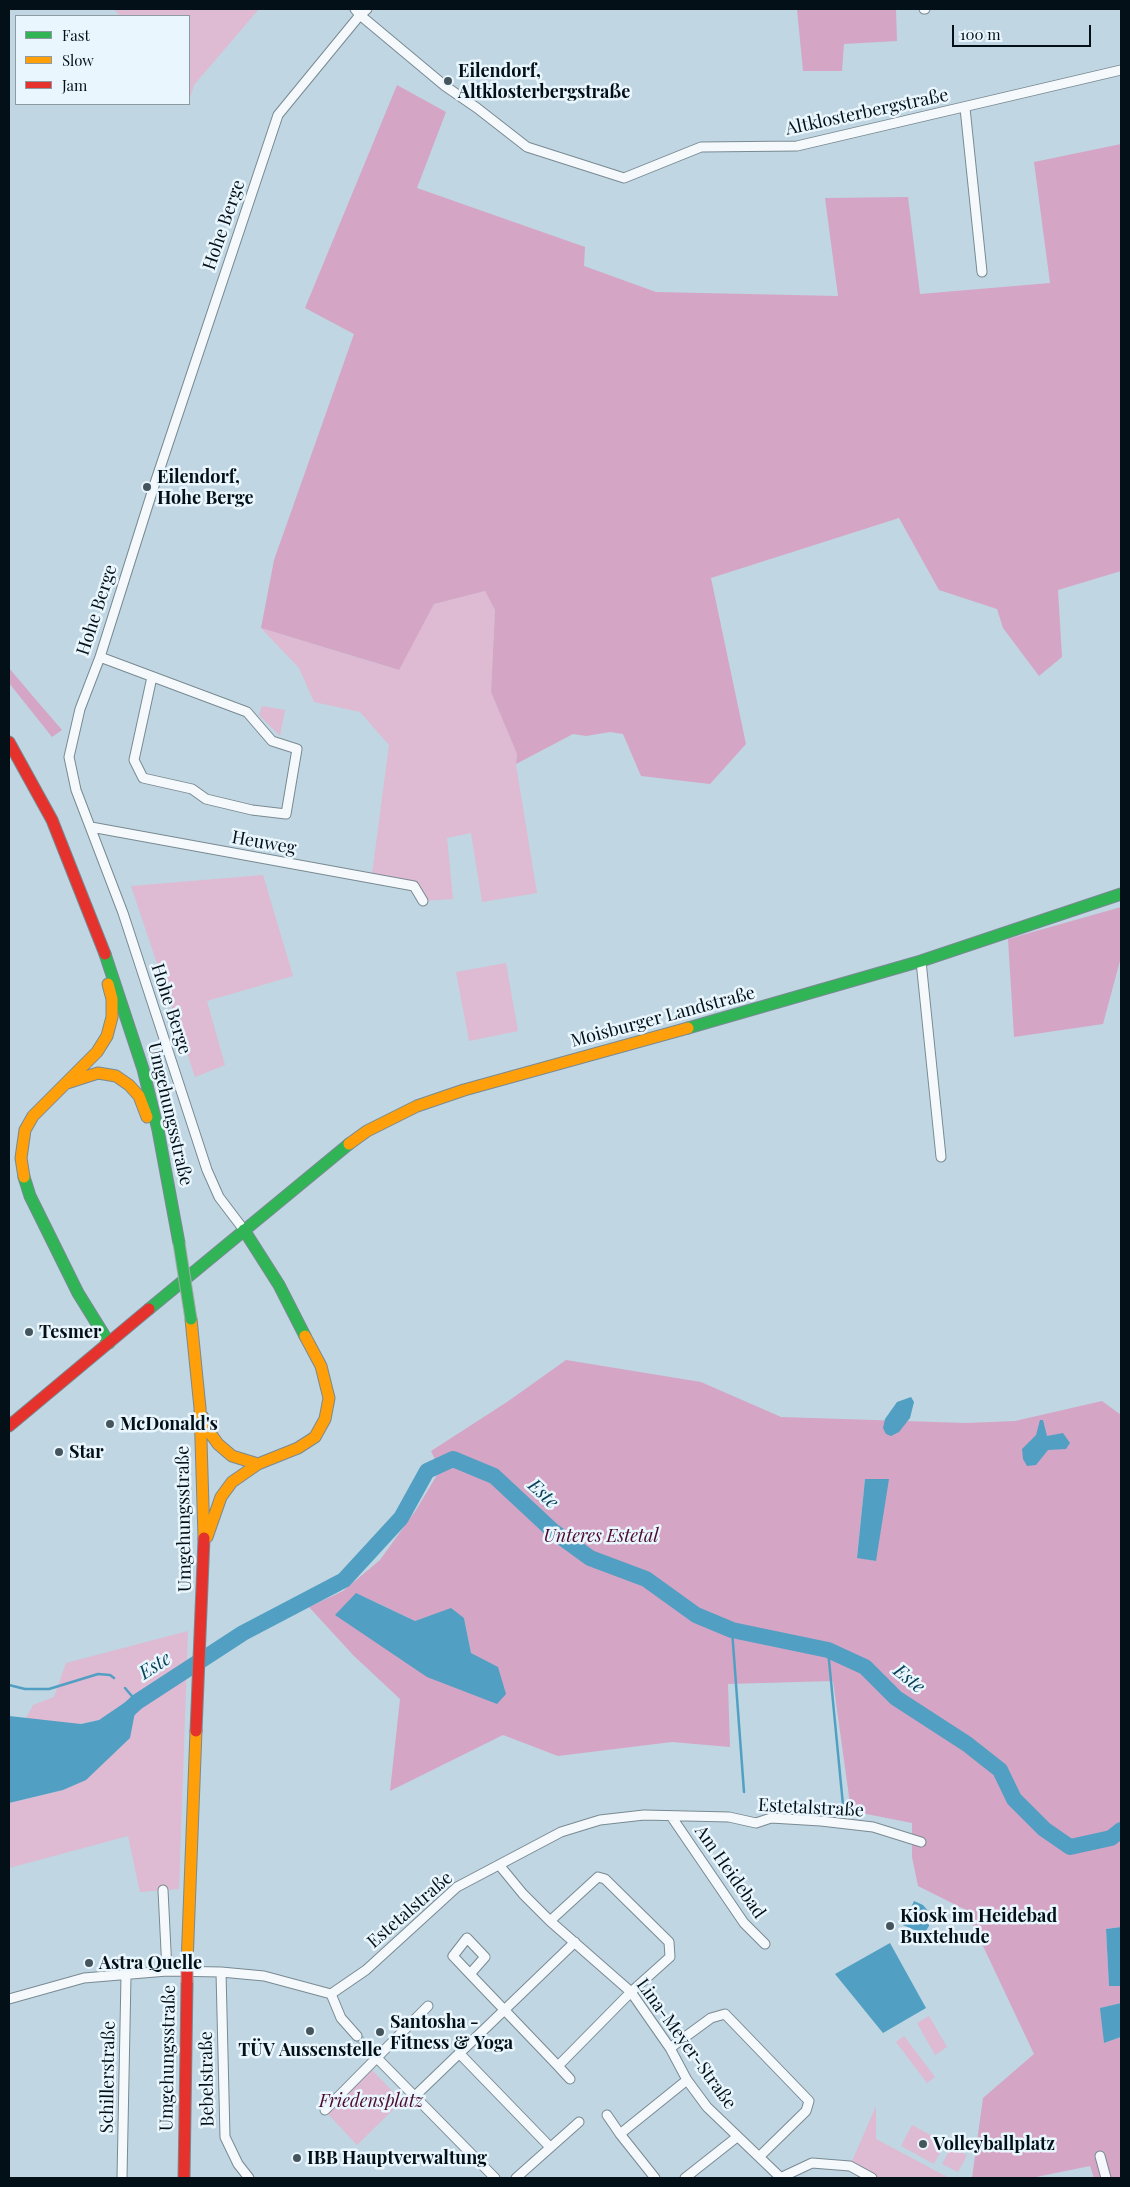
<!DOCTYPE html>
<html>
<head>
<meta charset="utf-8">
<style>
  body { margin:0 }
  #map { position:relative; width:1130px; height:2187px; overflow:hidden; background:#c0d6e2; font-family:"Playfair Display",serif }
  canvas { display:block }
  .frame { position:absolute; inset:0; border:10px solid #031017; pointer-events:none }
  .legend { position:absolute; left:15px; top:15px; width:175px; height:90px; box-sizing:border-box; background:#eaf6fd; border:1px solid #8e9aa1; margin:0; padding:6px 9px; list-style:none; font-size:15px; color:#031017 }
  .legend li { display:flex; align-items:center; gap:10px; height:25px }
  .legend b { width:25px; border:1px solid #8e9aa1 }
  .scale { position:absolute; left:952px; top:25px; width:139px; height:22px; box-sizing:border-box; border:2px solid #031017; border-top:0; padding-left:6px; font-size:15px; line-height:18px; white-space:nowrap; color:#031017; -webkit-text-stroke:4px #eaf6fd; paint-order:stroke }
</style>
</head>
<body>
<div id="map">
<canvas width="1130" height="2187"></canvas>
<div class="frame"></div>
<ul class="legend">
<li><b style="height:6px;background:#30b455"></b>Fast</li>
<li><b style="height:6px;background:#ff9f0a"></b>Slow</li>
<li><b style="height:6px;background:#e5322d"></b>Jam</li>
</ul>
<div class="scale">100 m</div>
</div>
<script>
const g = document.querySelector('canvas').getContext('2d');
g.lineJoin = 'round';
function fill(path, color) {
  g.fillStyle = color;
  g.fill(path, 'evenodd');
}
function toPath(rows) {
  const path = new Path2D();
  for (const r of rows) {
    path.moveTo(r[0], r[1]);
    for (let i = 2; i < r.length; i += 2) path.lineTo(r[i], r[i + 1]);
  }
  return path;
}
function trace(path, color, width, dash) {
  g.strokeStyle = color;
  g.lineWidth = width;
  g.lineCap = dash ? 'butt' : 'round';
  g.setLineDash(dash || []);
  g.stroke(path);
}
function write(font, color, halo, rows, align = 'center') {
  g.font = font + ' "Playfair Display",serif';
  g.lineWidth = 5;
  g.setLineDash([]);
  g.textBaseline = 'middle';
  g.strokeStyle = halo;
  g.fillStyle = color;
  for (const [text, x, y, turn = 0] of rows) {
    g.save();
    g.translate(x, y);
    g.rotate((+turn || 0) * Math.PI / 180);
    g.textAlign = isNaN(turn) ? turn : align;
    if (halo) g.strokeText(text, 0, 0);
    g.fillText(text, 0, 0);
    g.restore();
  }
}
fill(toPath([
  [114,9,259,9,194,85,189,101,189,16,120,16],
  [485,591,495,610,491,692,517,754,516,765,537,893,482,902,471,833,447,838,453,899,423,901,414,886,372,874,389,745,360,712,314,702,299,668,261,628,398,670,434,604],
  [262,706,285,710,280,736,259,715],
  [263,875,293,976,207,1001,225,1065,195,1077,131,886],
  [506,963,518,1031,469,1041,456,972],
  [188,1631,179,1889,140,1892,128,1836,9,1868,9,1803,63,1790,133,1698,99,1720,74,1725,26,1718,33,1705,54,1697,66,1663],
  [929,2016,947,2047,935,2055,917,2023],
  [904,2036,935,2077,927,2083,896,2042],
  [372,2070,402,2101,357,2145,328,2114],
  [876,2106,876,2139,949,2178,872,2178,850,2166],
  [912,2125,945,2143,934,2164,901,2146],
  [951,2147,967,2155,958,2172,942,2164]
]), '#debad3');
fill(toPath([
  [797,9,896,9,897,41,844,44,842,71,803,71],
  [397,85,446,112,417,188,585,247,584,266,656,292,838,296,825,198,908,197,920,294,1050,283,1034,162,1121,144,1121,571,1058,590,1062,657,1039,676,1003,628,997,609,939,590,899,518,711,578,746,744,710,784,641,776,623,734,610,732,586,736,573,734,516,764,517,754,491,692,495,610,485,591,434,604,399,670,261,628,274,560,354,334,305,308],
  [9,668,31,694,62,730,52,737,9,683],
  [1121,907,1121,957,1103,1024,1014,1037,1008,939],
  [566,1360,701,1382,781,1417,966,1423,1015,1421,1102,1401,1121,1415,1121,1927,1106,1929,1109,1986,1121,1986,1121,2003,1101,2008,1104,2043,1121,2037,1121,2178,1094,2178,1090,2166,1031,2178,972,2178,983,2098,1034,2054,966,1910,918,1886,912,1857,912,1823,851,1811,833,1681,728,1684,730,1747,672,1742,558,1756,503,1735,390,1791,400,1699,353,1655,309,1607,343,1591,380,1560,416,1510,440,1470,431,1451,507,1402],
  [865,1479,876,1561,875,1561,857,1557],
  [356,1593,415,1621,450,1609,464,1618,471,1653,498,1667]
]), '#d5a5c5');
fill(toPath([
  [911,1397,914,1402,910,1418,899,1432,891,1436,886,1434,883,1428,885,1419,897,1402],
  [1040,1420,1043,1420,1047,1436,1063,1433,1070,1443,1066,1449,1048,1450,1036,1465,1027,1466,1023,1459,1022,1449,1036,1435],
  [865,1479,889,1479,876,1561,857,1558],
  [356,1593,415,1621,451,1608,464,1618,471,1653,498,1667,506,1694,497,1704,427,1677,335,1615],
  [133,1697,137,1702,130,1738,86,1780,63,1790,9,1803,9,1716,81,1724,99,1720],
  [914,1901,923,1905,929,1912,929,1926,924,1934,903,1925],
  [1121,1927,1121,1986,1109,1986,1106,1929],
  [890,1943,926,2008,883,2033,835,1974],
  [1121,2003,1121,2037,1104,2043,1100,2008]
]), '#519fc2');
trace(toPath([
  [732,1630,744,1792],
  [828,1650,843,1805],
  [9,1685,25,1689,49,1689,98,1674,110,1675,114,1678],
  [125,1688,137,1702]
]), '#519fc2', 2.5);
trace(toPath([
  [121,1717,137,1702,243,1633,344,1580,401,1518,427,1471,453,1459,494,1476,553,1531,590,1558,646,1579,696,1615,732,1630,828,1650,865,1667,896,1698,967,1744,1000,1770,1014,1799,1044,1829,1070,1847,1111,1838,1121,1830]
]), '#519fc2', 16);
trace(toPath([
  [357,2036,377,2058]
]), '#a4b8c4', 9, [9, 4.5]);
const street = toPath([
  [355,9,360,15,445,86,477,108,527,147,624,178,701,147,797,146,1121,70],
  [924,9,925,9],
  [965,108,982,272],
  [100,657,247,712,272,741,297,749,286,814,252,810,206,799,192,789,143,778,134,760,152,677],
  [91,827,414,886,423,901],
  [921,961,941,1157],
  [244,1230,219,1197,207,1170,123,913,76,790,69,757,80,709,100,657,154,486,278,115,360,15,367,9],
  [671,1816,744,1923,765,1944],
  [500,1866,523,1894,550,1921,631,1992,670,2048,687,2080,707,2107,781,2178],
  [163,1890,167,1971],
  [221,1972,225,2137,238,2164,249,2178],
  [470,1974,453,1956,467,1938,485,1957,470,1974,558,2066,631,1992,670,1957,669,1942,605,1879,598,1877,550,1921],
  [331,1994,366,1970,457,1887,561,1832,600,1820,644,1815,729,1817,756,1823,771,1818,821,1821,873,1827,921,1842],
  [331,1994,341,2018,357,2036],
  [9,1999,84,1978,167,1971,221,1972,264,1976,331,1994],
  [670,2048,711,2018,725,2014,809,2101,806,2111,760,2156],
  [459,2053,550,2147],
  [377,2058,495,2178],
  [558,2066,570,2079],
  [415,2096,575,1942],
  [325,2110,428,2006],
  [607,2115,620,2134],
  [1100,2156,1106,2178],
  [122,2178,126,1976],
  [516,2178,579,2122],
  [655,2178,620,2134,687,2080],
  [685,2178,737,2137],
  [780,2178,812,2163,850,2166,872,2178]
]);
const fast = toPath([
  [105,954,143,1069,158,1130,179,1243],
  [688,1028,921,961,1121,894],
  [24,1177,30,1196,78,1293,109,1343],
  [244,1230,279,1285,305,1336],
  [149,1309,349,1144]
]);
const slow = toPath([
  [67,1083,98,1073,116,1076,129,1085,139,1096,147,1117],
  [349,1144,367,1131,417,1106,464,1090,688,1028],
  [24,1177,21,1158,25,1130,33,1116,97,1052,107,1036,112,1017,112,999,108,984],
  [191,1319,200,1408,204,1538],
  [203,1417,208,1430,218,1444,232,1456,258,1464],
  [207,1537,221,1497,232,1482,258,1464,298,1448,315,1437,325,1419,329,1398,321,1366,305,1336],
  [187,1964,196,1731]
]);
const jam = toPath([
  [9,742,52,820,105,954],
  [9,1426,149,1309],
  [196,1731,204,1538],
  [184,2178,187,1983]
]);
trace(street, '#788a93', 11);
trace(fast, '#788a93', 13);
trace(slow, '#788a93', 13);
trace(jam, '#788a93', 13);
trace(street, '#f6f9fb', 9);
trace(fast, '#30b455', 11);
trace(slow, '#ff9f0a', 11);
trace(jam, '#e5322d', 11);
const fastBridge = toPath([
  [179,1243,191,1319]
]);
const jamBridge = toPath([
  [187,1964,187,1983]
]);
trace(fastBridge, '#a4a9ab', 13, []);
trace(jamBridge, '#a4a9ab', 13, []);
trace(fastBridge, '#30b455', 11);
trace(jamBridge, '#e5322d', 11);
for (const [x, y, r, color] of [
  [448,81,5,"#45555e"],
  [147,487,5,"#45555e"],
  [29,1332,5,"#45555e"],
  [110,1424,5,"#45555e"],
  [59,1452,5,"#45555e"],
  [890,1926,5,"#45555e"],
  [89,1963,5,"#45555e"],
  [310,2031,5,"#45555e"],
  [380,2032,5,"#45555e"],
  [923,2144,5,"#45555e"],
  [297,2158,5,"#45555e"]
]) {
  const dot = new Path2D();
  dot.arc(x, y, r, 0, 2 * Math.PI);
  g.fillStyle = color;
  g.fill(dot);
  trace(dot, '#eaf6fd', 2);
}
write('bold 18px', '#031017', '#eaf6fd', [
  ["Eilendorf,",458,71],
  ["Altklosterbergstraße",458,92],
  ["Eilendorf,",157,477],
  ["Hohe Berge",157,498],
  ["Tesmer",39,1332],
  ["McDonald's",120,1424],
  ["Star",69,1452],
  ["Kiosk im Heidebad",900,1916],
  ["Buxtehude",900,1937],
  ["Astra Quelle",99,1963],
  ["Santosha -",390,2022],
  ["Fitness & Yoga",390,2043],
  ["TÜV Aussenstelle",310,2050,"center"],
  ["Volleyballplatz",933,2144],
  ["IBB Hauptverwaltung",307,2158]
], 'left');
write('18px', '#031017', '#eaf6fd', [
  ["Altklosterbergstraße",867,112,-12],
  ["Hohe Berge",224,225,-71],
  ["Hohe Berge",97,610,-72],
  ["Heuweg",264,843,10],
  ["Hohe Berge",171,1009,72],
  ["Moisburger Landstraße",663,1017,-15],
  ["Umgehungsstraße",170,1114,77],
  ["Umgehungsstraße",184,1519,-91],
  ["Estetalstraße",811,1808,3],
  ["Am Heidebad",730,1872,55],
  ["Estetalstraße",410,1910,-41],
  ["Lina-Meyer-Straße",686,2044,54],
  ["Umgehungsstraße",168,2058,-89],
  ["Schillerstraße",108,2077,-89],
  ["Bebelstraße",207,2079,-91]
]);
write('italic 18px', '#4b0a2e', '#eaf6fd', [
  ["Unteres Estetal",601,1536],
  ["Friedensplatz",371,2101]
]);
write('italic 19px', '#074058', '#eaf6fd', [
  ["Este",543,1494,43],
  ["Este",155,1666,-33],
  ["Este",909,1679,39]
]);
</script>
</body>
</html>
